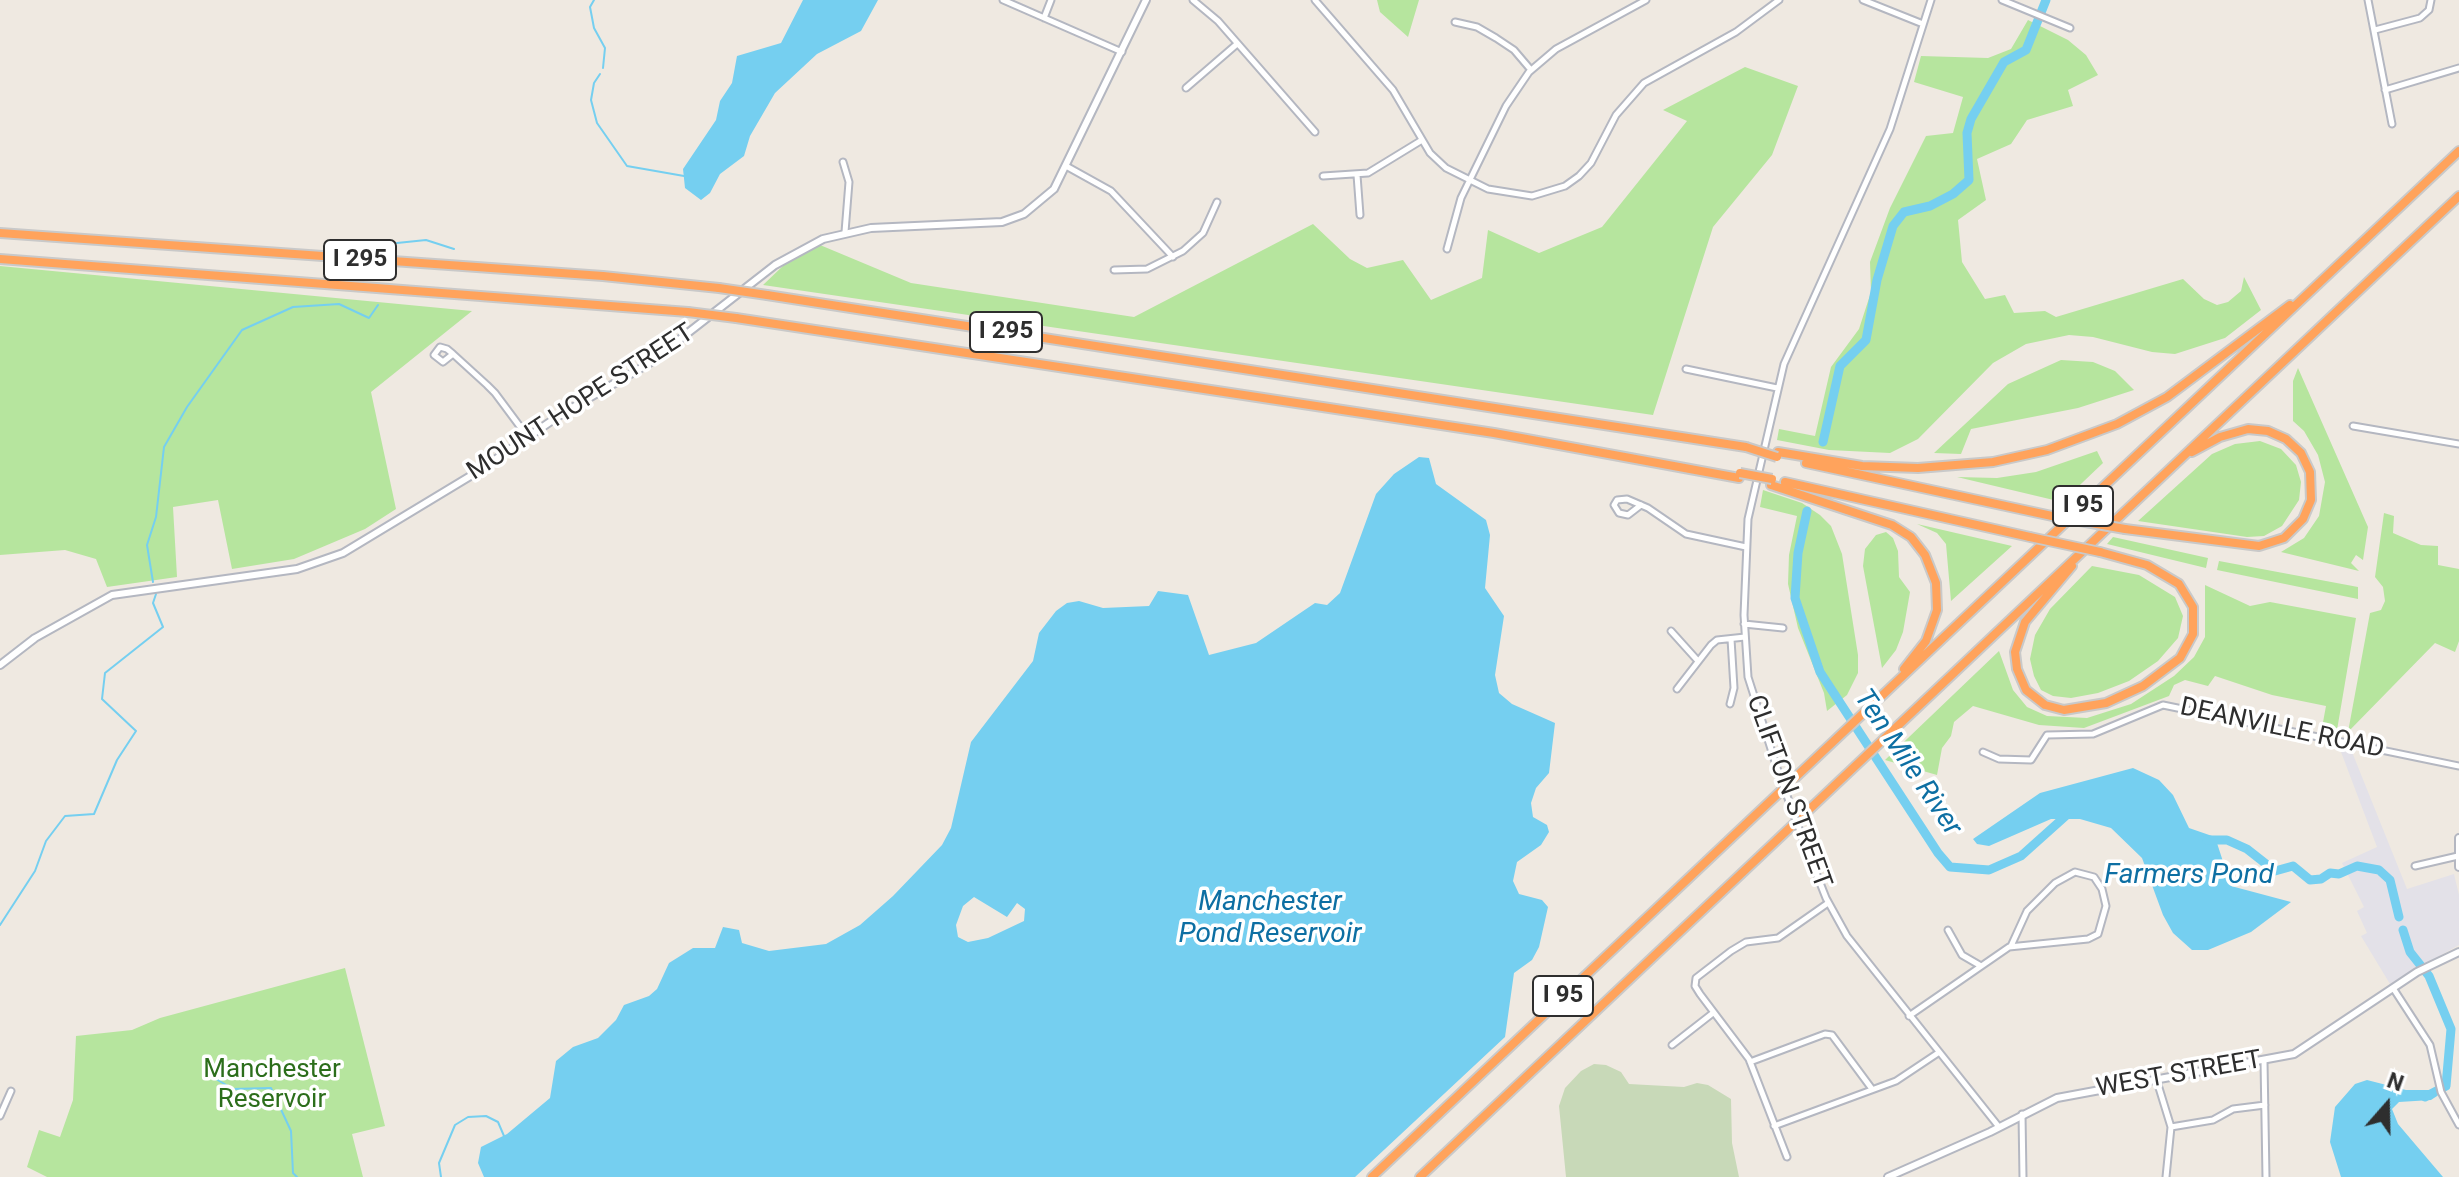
<!DOCTYPE html>
<html>
<head>
<meta charset="utf-8">
<style>
  body { margin:0 }
  #map { position:relative; width:2459px; height:1177px; overflow:hidden; background:#efe9e1; font-family:Roboto,sans-serif }
  canvas { display:block }
  .north { position:absolute; left:2347px; top:1065px; width:80px; height:80px; -webkit-text-stroke:6px #fff; paint-order:stroke; rotate:20deg; font-size:22px; font-weight:700; line-height:32px; text-align:center; color:#2e2e2e }
  .north::after { content:''; display:block; margin:auto; width:28px; height:36px; background:#2e2e2e; clip-path:polygon(50% 0,100% 100%,50% 72%,0 100%) }
</style>
</head>
<body>
<div id="map">
<canvas width="2459" height="1177"></canvas>
<div class="north">N</div>
</div>
<script>
const g = document.querySelector('canvas').getContext('2d');
g.lineJoin = 'round';
function fill(path, color) {
  g.fillStyle = color;
  g.fill(path, 'evenodd');
}
function toPath(rows) {
  const path = new Path2D();
  for (const r of rows) {
    path.moveTo(r[0], r[1]);
    for (let i = 2; i < r.length; i += 2) path.lineTo(r[i], r[i + 1]);
  }
  return path;
}
function trace(path, color, width, dash) {
  g.strokeStyle = color;
  g.lineWidth = width;
  g.lineCap = dash ? 'butt' : 'round';
  g.setLineDash(dash || []);
  g.stroke(path);
}
function write(font, color, halo, rows, align = 'center') {
  g.font = font + ' Roboto,sans-serif';
  g.lineWidth = 7;
  g.setLineDash([]);
  g.textBaseline = 'middle';
  g.strokeStyle = halo;
  g.fillStyle = color;
  for (const [text, x, y, turn = 0] of rows) {
    g.save();
    g.translate(x, y);
    g.rotate((+turn || 0) * Math.PI / 180);
    g.textAlign = isNaN(turn) ? turn : align;
    if (halo) g.strokeText(text, 0, 0);
    g.fillText(text, 0, 0);
    g.restore();
  }
}
fill(toPath([
  [2338,744,2350,747,2407,889,2454,874,2459,895,2459,945,2390,984,2361,936,2367,933,2357,911,2364,907,2342,863,2377,847]
]), '#e3e1e8');
fill(toPath([
  [1377,0,1419,0,1408,37,1380,12],
  [2028,20,2068,40,2086,55,2098,75,2068,90,2073,106,2027,120,2011,144,1977,159,1986,200,1958,220,1962,262,1985,299,2005,295,2014,313,2045,311,2056,317,2183,279,2204,299,2217,305,2228,302,2241,291,2244,277,2261,310,2225,338,2175,354,2152,352,2093,337,2069,335,2026,344,1993,363,1918,439,1890,453,1829,450,1777,440,1779,429,1815,436,1831,367,1859,329,1871,292,1870,262,1890,208,1926,136,1953,133,1963,97,1914,82,1921,56,1988,58,2011,49],
  [1745,67,1798,86,1772,155,1713,227,1653,415,763,285,785,264,820,245,911,283,1134,317,1313,224,1350,259,1367,268,1403,260,1431,300,1482,278,1488,230,1539,253,1602,227,1687,121,1663,110],
  [0,266,472,311,371,392,396,509,365,529,294,559,232,569,218,500,173,507,177,577,107,587,96,559,65,550,0,555],
  [2061,360,2093,362,2115,371,2134,390,2078,408,1971,429,1961,454,1934,453,2008,384],
  [2298,368,2368,527,2363,560,2356,555,2351,563,2359,571,2281,552,2304,538,2319,516,2325,482,2318,455,2304,431,2293,421,2293,381],
  [2260,441,2281,449,2296,465,2301,482,2299,500,2282,526,2264,536,2247,537,2138,521,2212,454,2235,444],
  [2097,451,2103,463,2062,502,1957,477,1997,478,2036,472],
  [1763,490,1802,503,1820,515,1831,526,1842,554,1858,655,1858,673,1847,695,1827,711,1824,693,1798,628,1788,584,1789,555,1797,516,1760,507],
  [2384,513,2394,516,2393,533,2421,545,2438,546,2438,565,2459,569,2459,641,2455,652,2435,643,2348,732,2370,613,2381,610,2385,601,2383,587,2375,577],
  [1917,524,2012,546,1951,601,1946,544,1937,533],
  [1886,532,1893,538,1898,551,1899,577,1910,592,1903,632,1896,650,1882,668,1863,566,1865,549,1876,535],
  [2113,537,2208,558,2206,568,2107,544],
  [2219,561,2358,587,2358,599,2217,570],
  [2092,566,2139,575,2175,597,2183,616,2178,638,2158,661,2129,681,2098,693,2071,698,2053,696,2041,690,2034,676,2030,659,2035,635,2050,609],
  [2205,585,2250,606,2270,602,2356,618,2336,736,2321,733,2326,706,2272,695,2215,676,2208,686,2185,680,2174,685,2169,696,2084,728,2039,725,1973,706,1954,722,1951,736,1942,748,1937,775,1885,760,1999,651,2013,690,2027,707,2047,716,2087,718,2131,704,2174,676,2194,657,2205,637],
  [345,968,385,1126,352,1134,363,1177,47,1177,27,1167,39,1130,60,1137,73,1100,76,1036,132,1030,160,1018]
]), '#b6e59e');
fill(toPath([
  [1594,1064,1606,1065,1621,1072,1629,1084,1684,1087,1697,1083,1708,1085,1731,1099,1732,1143,1739,1177,1566,1177,1559,1106,1565,1088,1581,1071]
]), '#c8d9b8');
fill(toPath([
  [803,0,878,0,861,31,817,54,775,93,750,136,744,156,720,174,710,193,701,200,685,188,683,169,716,120,720,101,732,83,737,56,781,43],
  [1419,457,1429,458,1436,484,1486,520,1490,535,1485,588,1504,616,1495,675,1499,693,1512,704,1555,723,1549,773,1536,788,1531,803,1533,817,1547,825,1549,832,1541,845,1517,862,1513,881,1519,894,1542,900,1548,907,1539,947,1532,960,1514,973,1505,1037,1355,1177,484,1177,478,1163,481,1147,507,1134,550,1098,556,1061,573,1047,598,1038,616,1020,624,1005,649,996,657,989,669,963,693,948,715,948,723,927,739,930,742,943,769,951,826,944,860,925,893,896,942,845,951,828,971,742,1033,661,1039,633,1056,611,1067,603,1079,601,1103,608,1149,606,1158,591,1188,595,1209,655,1256,643,1315,603,1327,605,1340,593,1376,494,1394,474],
  [974,897,1007,917,1017,903,1025,909,1024,921,988,938,968,942,958,937,956,925,963,906],
  [2133,768,2159,780,2173,795,2189,828,2215,837,2231,886,2291,902,2251,932,2208,950,2192,950,2173,933,2163,915,2142,858,2111,828,2080,819,2051,819,1989,846,1977,844,1973,839,2040,793],
  [2367,1080,2406,1090,2435,1090,2437,1096,2431,1100,2399,1102,2392,1109,2398,1124,2443,1177,2341,1177,2330,1142,2335,1107,2355,1084]
]), '#75cff0');
trace(toPath([
  [594,0,590,7,594,28,605,48,603,68],
  [600,74,594,83,591,100,597,123,627,166,684,176],
  [397,243,426,240,454,249],
  [153,582,147,545,156,517,164,447,187,407,242,330,293,307,339,304,369,318,378,305],
  [0,925,35,871,46,841,65,816,94,814,117,760,136,731,102,699,105,673,163,627,153,603,156,594],
  [216,1079,233,1089,271,1088,291,1131,293,1173,297,1177],
  [441,1177,439,1163,455,1125,468,1117,486,1116,498,1122,504,1136]
]), '#75cff0', 2);
trace(toPath([
  [1823,442,1840,366,1866,340,1877,280,1893,226,1904,212,1930,206,1953,194,1969,180,1967,133,1971,119,2004,62,2026,50,2046,0],
  [1807,511,1798,553,1795,598,1820,672,1938,853,1950,867,1989,870,2021,856,2069,813],
  [2207,840,2227,840,2247,849,2275,871,2293,866,2310,880,2321,879,2330,873,2339,874,2357,866,2379,870,2390,880,2399,917],
  [2403,930,2410,952,2429,976,2451,1029,2446,1086,2425,1097]
]), '#75cff0', 9);
const street = toPath([
  [1003,0,1122,52],
  [1193,0,1218,21,1315,132],
  [1315,0,1393,90,1430,153,1446,168,1488,189,1532,196,1565,186,1579,176,1591,163,1616,115,1644,83,1736,32,1779,0],
  [1863,0,1923,24],
  [2002,0,2070,28],
  [2368,0,2392,124],
  [1044,18,1051,0],
  [1455,22,1477,27,1496,38,1514,50,1531,70],
  [2375,30,2420,18,2429,10,2431,0],
  [1186,88,1237,44],
  [2385,90,2459,68],
  [843,162,849,182,845,232],
  [1066,166,1111,191,1173,257],
  [1357,175,1360,215],
  [1323,176,1368,173,1422,140],
  [1447,249,1461,198,1506,106,1529,72,1556,49,1646,0],
  [1114,270,1147,269,1183,251,1203,233,1217,202],
  [453,354,443,362,434,355,440,347,447,349,453,354,487,385,495,393,527,436],
  [1686,369,1777,388],
  [2353,426,2459,444],
  [1641,505,1628,515,1619,513,1614,505,1617,500,1627,499,1648,508,1686,534,1746,547],
  [1744,624,1783,628],
  [1671,631,1698,661],
  [1677,689,1711,645,1717,640,1745,637],
  [1730,704,1734,688,1731,639],
  [1983,752,1999,759,2031,760,2047,735,2093,734,2163,705,2459,766],
  [1778,771,1748,677,1744,615,1748,519,1784,364,1890,129,1931,0],
  [1802,837,1826,898,1847,936,1999,1127],
  [2415,866,2458,856],
  [1948,930,1962,955,1981,966],
  [2393,988,2430,1045,2441,1092,2459,1125],
  [1909,1016,2009,947,2088,939,2098,934,2106,906,2102,889,2094,877,2075,872,2055,883,2027,911,2011,946],
  [1672,1045,1713,1013],
  [2264,1061,2266,1177],
  [1750,1062,1825,1034,1832,1035,1872,1089],
  [2156,1078,2171,1127,2166,1177],
  [2022,1114,2023,1177],
  [0,1116,11,1091],
  [1774,1126,1896,1081,1938,1053],
  [2171,1127,2213,1120,2233,1109,2265,1105],
  [1787,1157,1749,1059,1700,994,1695,986,1696,978,1731,951,1746,942,1778,938,1828,903]
]);
const secondary = toPath([
  [0,665,35,638,112,595,297,569,343,553,477,472,563,413,648,364,775,265,823,239,871,228,1002,222,1024,214,1054,189,1146,0],
  [2459,838,2459,867],
  [1888,1177,1990,1132,2057,1098,2294,1054,2417,972,2459,952]
]);
const highway = toPath([
  [0,233,603,276,719,288],
  [0,259,688,312],
  [767,295,1746,447],
  [736,318,1494,433,1739,478],
  [1778,452,1862,466,1918,468,1993,462,2047,450,2117,424,2167,397,2290,305],
  [1806,463,2052,516],
  [1785,482,2030,537],
  [1771,485,1892,525,1911,537,1925,555,1936,583,1937,610,1926,641,1904,669],
  [2125,529,2259,546,2284,538,2303,519,2311,500,2310,472,2301,453,2286,439,2268,431,2248,429,2220,437,2192,452],
  [2072,566,2025,622,2015,652,2017,669,2026,690,2045,705,2064,710,2106,703,2143,686,2180,658,2193,634,2193,607,2179,584,2147,565,2100,552],
  [1372,1177,2459,151],
  [1420,1177,2459,196]
]);
trace(street, '#b4b7c1', 9);
trace(secondary, '#b4b7c1', 10);
trace(highway, '#c9c9c9', 12);
trace(street, '#fff', 5);
trace(secondary, '#fff', 6);
trace(highway, '#ffa35c', 8);
const streetBridge = toPath([
  [1778,771,1802,837]
]);
const highwayBridge = toPath([
  [719,288,767,295],
  [688,312,736,318],
  [1746,447,1777,457],
  [1740,473,1772,479],
  [2052,516,2125,529],
  [2030,537,2100,552]
]);
trace(streetBridge, '#b4b7c1', 9, []);
trace(highwayBridge, '#c9c9c9', 12, []);
trace(streetBridge, '#fff', 5);
trace(highwayBridge, '#ffa35c', 8);
for (const [x, y, w] of [
  [360,260,72],
  [1006,332,72],
  [2083,506,60],
  [1563,996,60]
]) {
  const box = new Path2D();
  box.roundRect(x - w / 2, y - 20, w, 40, 6);
  g.fillStyle = '#fff';
  g.fill(box);
  trace(box, '#2e2e2e', 2);
}
write('bold 24px', '#2e2e2e', null, [
  ["I 295",360,260],
  ["I 295",1006,332],
  ["I 95",2083,506],
  ["I 95",1563,996]
]);
write('26px', '#2e2e2e', '#fff', [
  ["MOUNT HOPE STREET",581,403,-33],
  ["DEANVILLE ROAD",2282,729,12],
  ["CLIFTON STREET",1788,792,70],
  ["WEST STREET",2179,1075,-10]
]);
write('26px', '#2c6e1b', '#fff', [
  ["Manchester",272,1070],
  ["Reservoir",272,1100]
]);
write('italic 28px', '#0d6fa3', '#fff', [
  ["Ten Mile River",1907,763,56],
  ["Farmers Pond",2189,876],
  ["Manchester",1270,903],
  ["Pond Reservoir",1270,935]
]);
</script>
</body>
</html>
